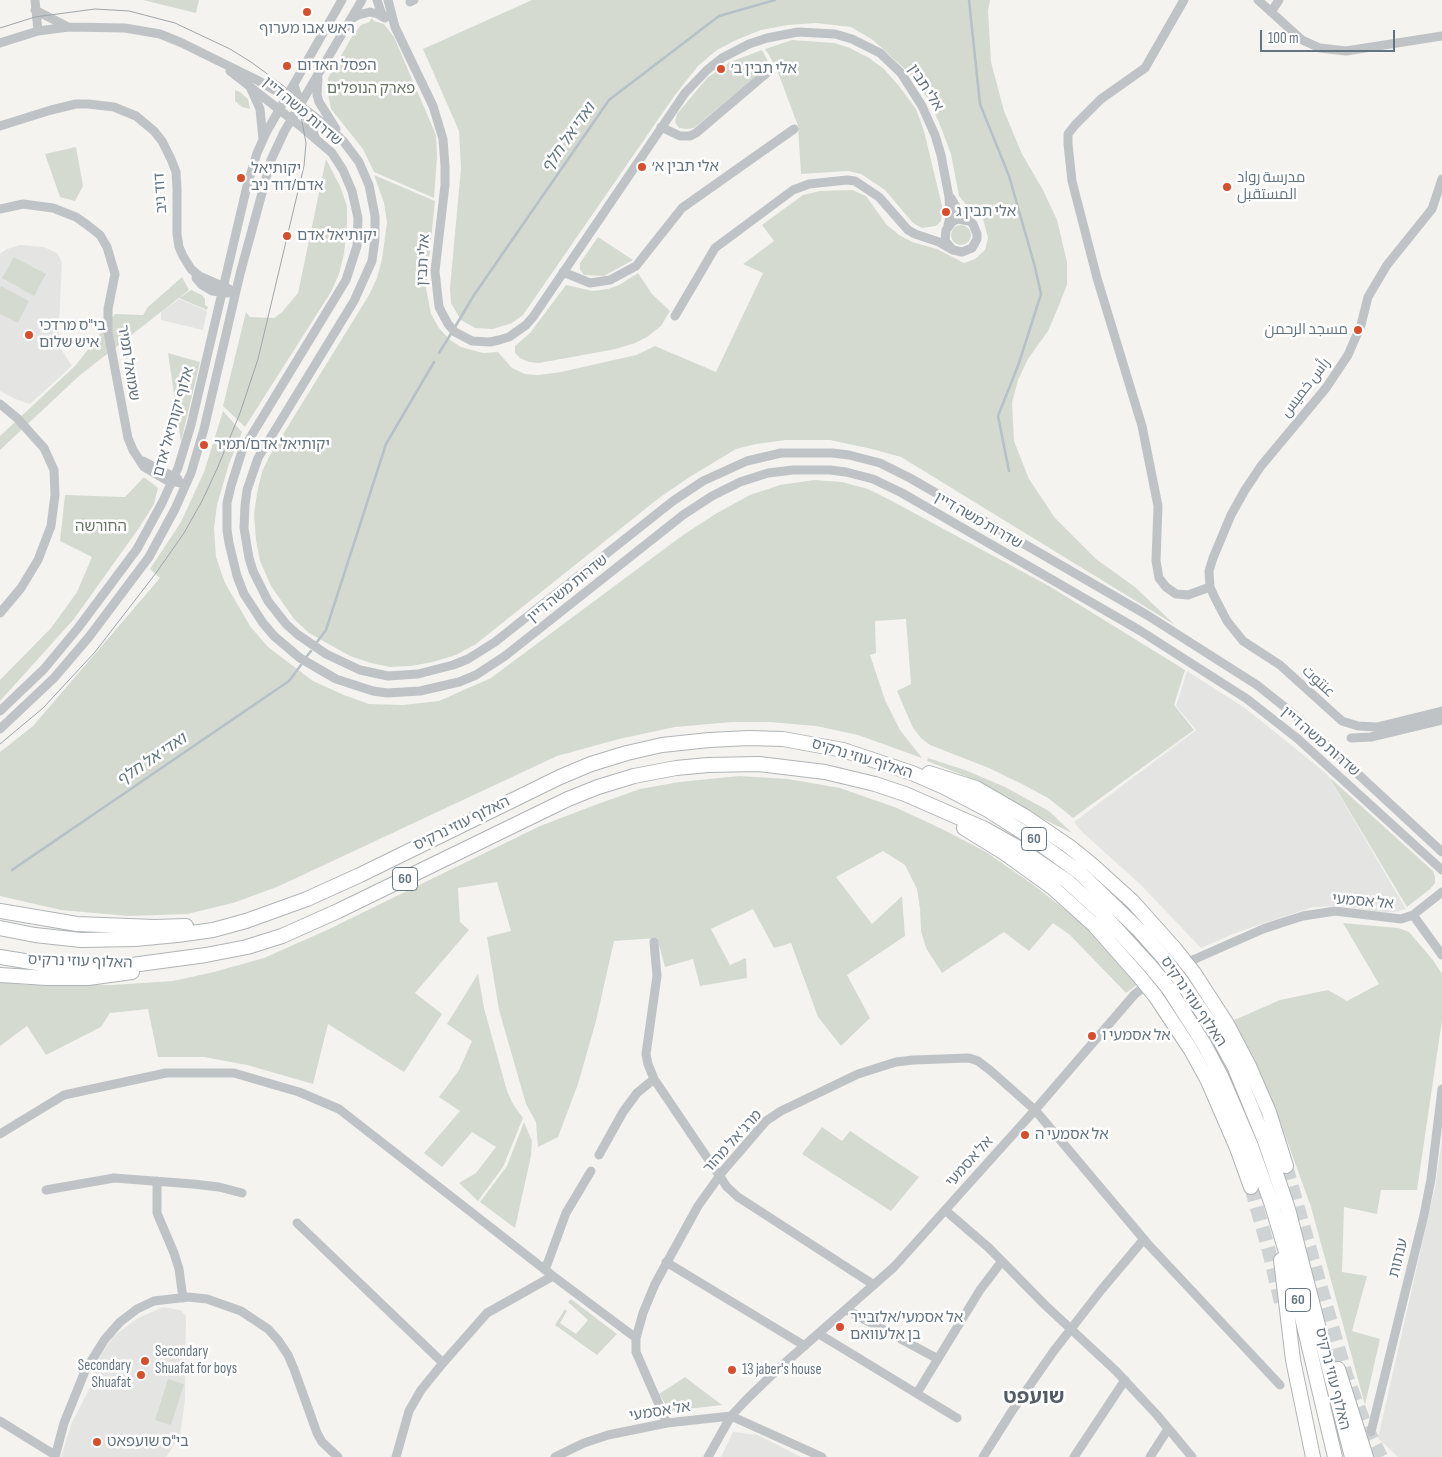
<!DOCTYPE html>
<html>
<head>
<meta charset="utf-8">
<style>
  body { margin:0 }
  #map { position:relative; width:1442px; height:1457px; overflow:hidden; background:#f4f3f0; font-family:"Sofia Sans Condensed",sans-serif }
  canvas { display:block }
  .scale { position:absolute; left:1260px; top:30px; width:135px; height:22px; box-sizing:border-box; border:2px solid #64747f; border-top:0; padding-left:6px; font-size:15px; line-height:18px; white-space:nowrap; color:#64747f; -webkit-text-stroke:4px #fff; paint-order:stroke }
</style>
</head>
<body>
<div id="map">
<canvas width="1442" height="1457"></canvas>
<div class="scale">100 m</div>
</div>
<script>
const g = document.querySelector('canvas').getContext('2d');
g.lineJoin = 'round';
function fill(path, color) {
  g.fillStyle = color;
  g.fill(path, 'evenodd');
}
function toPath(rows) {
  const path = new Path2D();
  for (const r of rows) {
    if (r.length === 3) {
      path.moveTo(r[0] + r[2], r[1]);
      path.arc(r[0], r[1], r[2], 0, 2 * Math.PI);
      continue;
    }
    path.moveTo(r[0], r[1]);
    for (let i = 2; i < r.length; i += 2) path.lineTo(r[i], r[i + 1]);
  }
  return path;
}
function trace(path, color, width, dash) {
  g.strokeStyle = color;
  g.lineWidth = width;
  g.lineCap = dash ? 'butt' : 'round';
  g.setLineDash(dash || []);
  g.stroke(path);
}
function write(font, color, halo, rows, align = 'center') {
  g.font = font + ' "Sofia Sans Condensed",Cairo,"Noto Sans Hebrew",sans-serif';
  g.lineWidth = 5;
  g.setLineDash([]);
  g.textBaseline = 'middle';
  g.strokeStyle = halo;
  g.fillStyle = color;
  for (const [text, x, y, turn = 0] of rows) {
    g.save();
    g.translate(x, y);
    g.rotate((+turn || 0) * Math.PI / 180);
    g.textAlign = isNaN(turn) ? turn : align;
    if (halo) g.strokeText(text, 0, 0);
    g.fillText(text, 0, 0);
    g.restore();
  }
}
fill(toPath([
  [20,245,44,247,57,253,62,262,59,324,59,346,72,366,30,404,15,399,0,391,0,254,7,249],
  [179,299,207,311,203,330,161,320,161,312],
  [1187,671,1245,708,1327,774,1406,909,1395,912,1382,912,1340,906,1313,907,1238,932,1201,948,1140,884,1081,831,1074,822,1196,730,1176,706],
  [1442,1139,1442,1457,1398,1457,1378,1438,1435,1187],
  [163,1307,180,1310,186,1316,185,1399,180,1437,166,1457,61,1457,72,1422,92,1384,93,1366,114,1336,138,1318],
  [733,1432,758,1435,801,1457,721,1457]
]), '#e4e5e3');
fill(toPath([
  [143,0,199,0,196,13],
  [532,0,990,0,988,11,991,62,1004,111,1022,154,1043,190,1057,220,1067,262,1067,285,1057,310,1048,331,1028,359,1018,380,1012,403,1014,441,1029,479,1055,518,1096,559,1135,587,1175,625,901,457,872,449,830,440,786,440,756,444,736,449,688,478,659,498,476,644,456,655,433,662,411,666,390,667,371,663,350,656,309,633,294,619,271,586,260,561,256,540,254,514,257,493,262,472,269,457,369,295,377,278,382,259,387,222,384,203,374,175,435,201,426,288,431,314,439,328,450,340,461,347,483,353,498,352,512,368,525,374,538,375,561,372,636,355,655,346,716,372,763,273,743,264,774,241,762,225,803,195,820,191,852,190,866,196,886,224,899,235,912,242,937,249,964,263,975,259,985,250,988,238,983,219,969,208,959,196,951,154,940,125,929,100,908,72,873,40,851,27,816,23,788,25,761,30,736,40,717,50,698,66,675,95,523,315,512,323,493,329,475,328,461,320,451,303,450,288,461,168,459,131,423,49],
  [372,18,374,21,384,24,394,37,436,135,437,157,434,198,374,172,363,149,331,109,328,94,328,78,353,35,361,25,369,22],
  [792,40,834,43,850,48,869,58,884,69,899,86,916,109,924,131,943,210,941,221,936,226,922,228,913,223,885,190,861,174,848,171,801,174,798,126,776,67,765,49],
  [762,50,770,65,694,128,686,129,679,128,675,122,677,114,707,78,730,62],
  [235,90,240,92,248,99,250,109,242,107,235,101],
  [76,147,83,186,75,201,60,197,45,154],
  [326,159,340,186,347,206,347,224,344,254,339,274,331,292,245,427,223,406,246,312,250,317,274,318,282,312,298,293],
  [961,235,10],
  [598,237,633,260,604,276,584,275,580,270,580,263],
  [14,257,46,274,34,296,2,278],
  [638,273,652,294,670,311,661,326,647,337,635,343,616,349,539,363,529,362,520,358,515,353,515,346,530,333,566,285,593,291,608,289,619,285],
  [182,277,189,290,79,376,0,450,0,436,76,365,115,314,143,315,148,307],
  [1,286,29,301,18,323,0,314,0,289],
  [191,290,202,295,205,299,205,305,208,307,207,310,179,298],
  [168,353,200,362,181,442],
  [223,411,242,432,229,464,217,505,214,528,216,557,225,583,250,626,268,647,313,681,344,695,369,704,403,705,439,701,491,678,683,535,717,513,750,495,780,485,814,480,842,482,868,489,890,500,1049,586,1185,670,1174,705,1194,730,1073,818,1048,798,1024,785,989,768,930,745,921,738,913,728,897,691,911,684,906,619,875,621,876,653,870,655,885,700,900,730,922,758,858,735,816,726,770,722,732,722,675,727,619,739,557,756,277,887,233,903,187,914,128,916,61,910,0,896,0,752,33,726,160,578,150,569,181,522,204,472],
  [144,477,158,488,154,504,139,528,74,619,0,701,0,680,51,628,77,592,92,557,60,541,65,495,125,497],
  [928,758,965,770,1005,787,1049,811,1072,833,1039,817,1008,797,973,779,927,761],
  [739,776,788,779,840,788,897,808,944,830,986,852,1032,884,1081,922,1138,984,1126,993,1070,935,1053,923,1029,951,1004,932,942,973,926,948,921,931,920,908,917,889,905,865,883,851,836,877,872,924,902,896,905,936,847,975,870,1018,841,1046,818,1017,791,943,774,948,753,909,711,929,730,965,746,958,747,978,700,986,693,959,665,967,657,938,614,941,596,1021,578,1084,558,1137,538,1147,536,1122,526,1104,499,1010,487,937,511,931,497,882,458,888,460,922,469,930,415,993,442,1014,404,1072,328,1024,313,1084,247,1065,204,1057,158,1057,148,1009,110,1013,101,1027,46,1055,27,1026,0,1046,0,982,26,985,112,985,173,981,214,972,264,958,327,930,540,826,595,805,640,789,679,782],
  [1329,777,1433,871,1435,877,1435,883,1430,889,1407,907],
  [1343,923,1398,928,1409,932,1433,960,1442,974,1442,1020,1417,1190,1381,1190,1377,1214,1344,1207,1342,1272,1367,1276,1352,1331,1380,1339,1365,1405,1311,1207,1281,1124,1263,1081,1232,1021,1280,1000,1328,990,1347,1001,1379,984],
  [478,974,484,1008,507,1091,513,1104,523,1118,503,1167,478,1201,459,1183,476,1173,496,1147,472,1132,442,1167,424,1153,460,1111,439,1097,459,1070,472,1041,447,1024],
  [524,1122,532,1141,531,1156,515,1228,480,1202,507,1166],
  [822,1127,842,1141,850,1131,919,1177,891,1211,802,1154],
  [571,1299,617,1334,597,1355,555,1325,565,1309,567,1311,560,1323,576,1334,588,1320,568,1302],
  [685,1377,722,1405,670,1411,659,1394],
  [168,1379,184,1384,171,1425,155,1420]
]), '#d5dad1');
trace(toPath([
  [969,0,980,104,1009,176,1035,267,1041,294,1019,363,998,416,1009,471],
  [455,327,474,295,609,100,719,16,775,0],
  [439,353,452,332],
  [317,642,326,630,386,444,434,362],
  [307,656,311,651],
  [12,870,289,681,301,665]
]), '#b5c1c5', 2.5);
trace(toPath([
  [1286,1166,1346,1375,1364,1422,1381,1457],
  [1251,1187,1269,1251,1282,1307]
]), '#d0d3d4', 14, [14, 7]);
const highway = toPath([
  [929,773,976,788,1026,817,1070,847,1091,864,1133,902,1175,949],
  [964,828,1006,854,1053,888,1094,925,1139,976],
  [0,911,77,924,155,927,186,926],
  [0,928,35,935,81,940,135,939,177,935,213,930,246,921,307,899,360,875,560,777,591,764,627,753,662,745,709,740,749,738,783,739,843,750,912,773,944,787,988,810,1035,840,1079,872,1140,931,1163,957],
  [0,957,43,964,132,965,206,955,247,947,282,936,338,911,568,799,598,787,634,776,676,768,708,765,759,764,825,772,875,784,905,794,985,829,1017,847,1067,881,1100,911,1151,967],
  [1194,973,1227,1024,1249,1066,1269,1112,1286,1166],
  [0,975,47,978,88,978,132,972],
  [1181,981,1215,1031,1235,1068,1265,1141,1288,1209,1352,1457],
  [1169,989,1204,1044,1221,1076,1251,1146,1272,1205,1289,1262,1335,1457],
  [1156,997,1191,1050,1208,1081,1237,1148,1251,1187],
  [1281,1260,1293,1360,1313,1457],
  [1338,1369,1366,1457]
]);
trace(highway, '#b0b4b6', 16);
trace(toPath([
  [35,0,38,31],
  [377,0,381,12,384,17],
  [388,0,395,27,433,106,443,139,445,166,445,185,435,271,439,307,448,324,455,332,472,341,490,342,499,340,509,337,526,325,533,317,685,93,707,70,722,58,749,44,767,38,798,32,835,34,852,39,880,53,901,73,922,106,935,135,941,155,949,197,950,217,948,225],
  [1184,0,1145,68,1101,99,1075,125,1068,134,1068,144,1072,181,1097,278,1142,426,1158,506,1156,561,1159,578,1166,587,1176,594,1188,595,1210,587],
  [1258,0,1302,40,1320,48,1346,51,1442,36],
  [410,2,414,0],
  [35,10,68,27],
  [1271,12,1279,0],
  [351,19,358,15,370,12,378,14,385,18],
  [0,43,38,31,69,27,125,28,160,34,182,43,257,80,294,101,331,129,344,142,359,162,369,185,375,216,375,239,372,261,354,301,258,458,247,490,245,505,244,528,249,558,253,571,268,601,286,624,297,634,326,654,360,670,388,676,418,674,453,665,468,659,495,642,673,501,703,481,747,461,781,453,832,453,849,455,880,463,910,478,1147,615,1257,685,1291,712,1442,852],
  [230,71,304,129,332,153,343,170,352,191,358,218,357,246,346,280,242,451,231,486,227,503,227,530,229,543,237,576,244,594,263,623,274,636,300,658,336,679,373,691,387,693,420,691,459,682,476,675,505,656,683,515,712,496,740,482,768,473,793,470,830,470,846,472,873,479,902,493,1139,630,1247,699,1298,739,1442,870],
  [318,79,317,95,319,102,336,129],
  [294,85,301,106,315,136],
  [251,89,260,109,263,139],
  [0,126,51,110,76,104,88,104,114,107,136,116,154,131,162,141,171,159,176,172,177,189,177,234,179,247,183,256,191,269,199,276,229,289],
  [661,127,680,136,690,136,696,133,769,71],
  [1442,179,1432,209,1387,265,1368,297,1361,325,1348,355,1326,388,1261,466,1245,490,1231,515,1213,558,1209,571,1210,587,1215,598,1227,621,1243,641,1280,665,1342,721,1358,726,1377,727,1442,711],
  [951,198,959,212,973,224,977,234,977,239,972,248,962,252,953,250,945,241,946,230,953,221,958,219,969,221],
  [0,209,23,204,53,208,76,217,86,224,100,235,107,247,115,274,108,309,108,332,128,438,133,450,144,467,166,480,186,484],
  [563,272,590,283,610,280,636,266,682,208,794,129],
  [196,278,202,285,212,291,228,293],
  [675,316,715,248,793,190,809,184,847,180,855,181,879,197,908,230,915,234,939,242,953,250],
  [0,404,17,418,44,448,54,470,55,495,51,526,38,560,21,588,0,613],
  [143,461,178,479],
  [0,711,44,669,78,628,137,549,162,503,178,468,191,425,247,186,257,153,267,131,342,0],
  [0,729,54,678,89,637,149,557,175,509,191,473,204,429,240,274,271,160,284,132,362,0],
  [1351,738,1371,737,1442,720],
  [1413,915,1442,955],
  [654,942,657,976,646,1054,648,1064,654,1079,727,1187,738,1197,874,1285],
  [0,1134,64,1095,166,1073,234,1073,299,1092,339,1109,553,1276,636,1338],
  [599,1155,623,1112,637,1093,654,1079],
  [157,1181,157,1213,174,1253,179,1269,183,1298],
  [46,1190,114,1178,193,1184,219,1187,242,1193],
  [945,1210,989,1248,1045,1305,1116,1371,1157,1415,1192,1457],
  [297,1223,443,1363],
  [666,1262,805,1346],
  [545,1270,566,1213,591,1171],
  [847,1310,938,1359],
  [819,1334,957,1418],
  [917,1393,980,1290,1002,1261],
  [0,1421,55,1455],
  [667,1423,636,1352,636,1338,643,1313,655,1284,698,1206,723,1171,766,1121,781,1111,858,1074,896,1062,913,1060,969,1058,978,1061,991,1071,1035,1110,1147,1243,1280,1385],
  [1371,1432,1424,1215,1431,1179,1442,1089],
  [55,1457,64,1423,85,1371,105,1339,120,1322,137,1309,154,1301,188,1297,207,1299,241,1311,268,1329,278,1340,288,1355,294,1369,317,1433,322,1442,338,1457],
  [396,1457,409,1411,421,1390,443,1363,487,1313,553,1276],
  [555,1457,584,1443,608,1435,667,1423,731,1416,822,1457],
  [708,1457,731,1416,747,1399,778,1369,894,1267,1035,1110,1134,995,1140,990,1195,959,1263,929,1284,922,1303,916,1335,911,1401,919,1413,915,1442,892],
  [983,1457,1012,1411,1053,1352,1102,1289,1144,1239],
  [1074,1457,1125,1380],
  [1150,1457,1168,1429]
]), '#bfc3c6', 9);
trace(highway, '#fff', 14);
trace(toPath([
  [0,28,35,17,95,9,129,11,175,23,230,49,251,62,285,87,294,101,301,116,306,143,304,166,258,359,240,413,217,469,202,501,184,533,156,573,95,652,43,708,0,744]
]), '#9ea5a9', 1);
const highwayBridge = toPath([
  [1175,949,1194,973],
  [1163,957,1181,981],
  [1151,967,1169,989],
  [1139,976,1156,997]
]);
trace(highwayBridge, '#b0b4b6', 16, []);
trace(highwayBridge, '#fff', 14);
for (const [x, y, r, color] of [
  [307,12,5,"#d74e2c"],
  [287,66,5,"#d74e2c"],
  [721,69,5,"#d74e2c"],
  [642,167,5,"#d74e2c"],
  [241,178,5,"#d74e2c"],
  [1227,187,5,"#d74e2c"],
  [946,212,5,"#d74e2c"],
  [287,236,5,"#d74e2c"],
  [1358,330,5,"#d74e2c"],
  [29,335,5,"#d74e2c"],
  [204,445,5,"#d74e2c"],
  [1092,1036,5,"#d74e2c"],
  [1025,1135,5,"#d74e2c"],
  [840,1327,5,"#d74e2c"],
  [145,1361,5,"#d74e2c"],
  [732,1370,5,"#d74e2c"],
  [141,1375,5,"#d74e2c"],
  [97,1442,5,"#d74e2c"]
]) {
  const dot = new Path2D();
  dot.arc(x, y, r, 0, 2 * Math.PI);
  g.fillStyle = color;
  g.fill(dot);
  trace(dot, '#fff', 2);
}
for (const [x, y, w] of [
  [1034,839,25],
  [405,879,25],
  [1298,1300,25]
]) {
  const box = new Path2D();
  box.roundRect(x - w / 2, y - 11.5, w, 23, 4);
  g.fillStyle = '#fff';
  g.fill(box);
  trace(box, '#64747f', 1);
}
write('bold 14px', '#64747f', null, [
  ["60",1034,839],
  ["60",405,879],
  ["60",1298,1300]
]);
write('15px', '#64747f', '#fff', [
  ["ראש אבו מערוף",307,29,"center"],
  ["הפסל האדום",297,66],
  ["אלי תבין ב׳",731,69],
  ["אלי תבין א׳",652,167],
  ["יקותיאל",251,169],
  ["אדם/דוד ניב",251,186],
  ["مدرسة رواد",1237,178],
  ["المستقبل",1237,195],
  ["אלי תבין ג",956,212],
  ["יקותיאל אדם",297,236],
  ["בי\"ס מרדכי",39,326],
  ["איש שלום",39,343],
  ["مسجد الرحمن",1348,330,"right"],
  ["יקותיאל אדם/תמיר",214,445],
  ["אל אסמעי ו",1102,1036],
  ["אל אסמעי ה",1035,1135],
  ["אל אסמעי/אלזבייר",850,1318],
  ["בן אלעוואם",850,1335],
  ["Secondary",155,1352],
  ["Shuafat for boys",155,1369],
  ["Secondary",131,1366,"right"],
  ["Shuafat",131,1383,"right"],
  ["13 jaber's house",742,1370],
  ["בי\"ס שועפאט",107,1442]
], 'left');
write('15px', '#64747f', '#fff', [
  ["אלי תבין",925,88,57],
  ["שדרות משה דיין",302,112,40],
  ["דוד ניב",161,193,-94],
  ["אלי תבין",424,260,-87],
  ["שמואל תמיר",128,363,81],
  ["رأس خميس",1306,388,-52],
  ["אלוף יקותיאל אדם",174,422,-74],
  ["שדרות משה דיין",978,521,30],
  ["שדרות משה דיין",568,589,-39],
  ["عنتوت",1318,682,43],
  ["שדרות משה דיין",1320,742,41],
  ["האלוף עוזי נרקיס",862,759,17],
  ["האלוף עוזי נרקיס",462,824,-26],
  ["אל אסמעי",1363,902,5],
  ["האלוף עוזי נרקיס",80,962,2],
  ["האלוף עוזי נרקיס",1193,1002,56],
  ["מרג' אל מהור",733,1142,-48],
  ["אל אסמעי",970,1162,-48],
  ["ענתות",1399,1258,-76],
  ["האלוף עוזי נרקיס",1332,1379,76],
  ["אל אסמעי",660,1412,-9]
]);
write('15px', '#677763', '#fff', [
  ["פארק הנופלים",371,89],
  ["החורשה",101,527]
]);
write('italic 16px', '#60767d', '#fff', [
  ["ואדי אל חלף",569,138,-55],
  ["ואדי אל חלף",152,760,-34]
]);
write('bold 20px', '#525d65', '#fff', [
  ["שועפט",1034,1398]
]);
</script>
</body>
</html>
